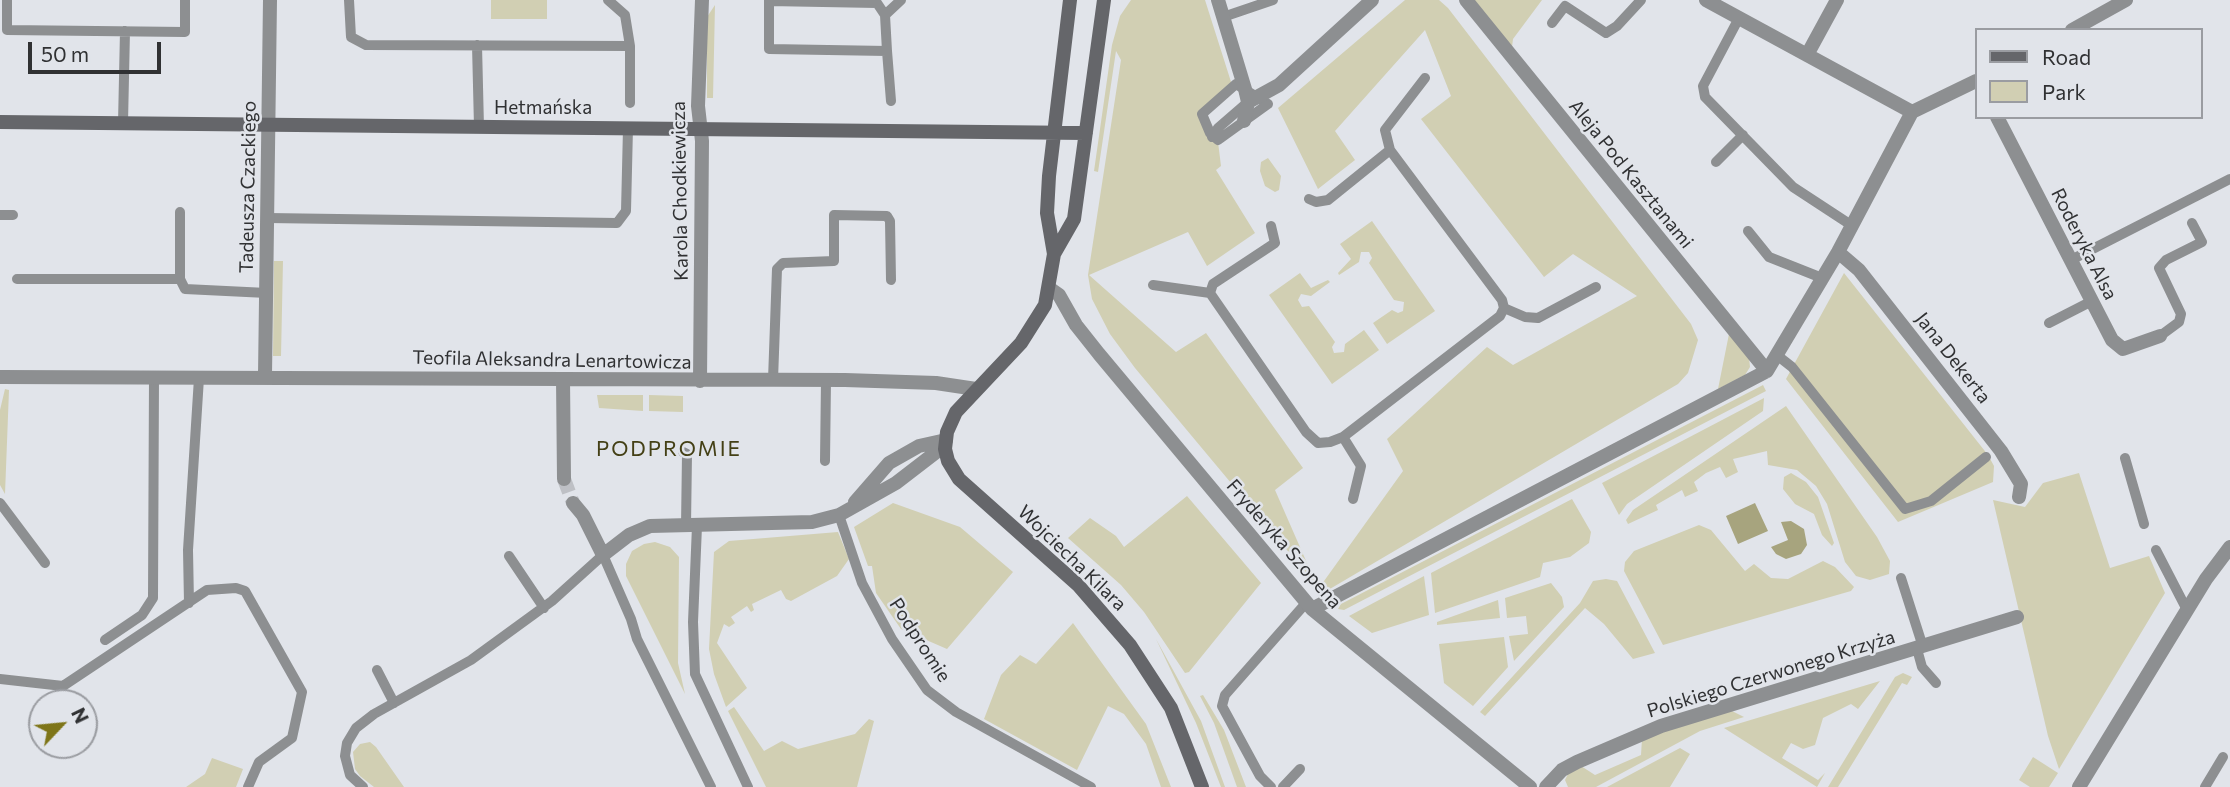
<!DOCTYPE html>
<html>
<head>
<meta charset="utf-8">
<style>
  body { margin:0 }
  #map { position:relative; width:2230px; height:787px; overflow:hidden; background:#e1e4ea; font-family:Commissioner,sans-serif }
  canvas { display:block }
  .legend { position:absolute; left:1975px; top:28px; width:228px; height:91px; box-sizing:border-box; background:#e1e4ea; border:2px solid #9a9ca1; margin:0; padding:9px 12px; list-style:none; font-size:21px; color:#303133 }
  .legend li { display:flex; align-items:center; gap:14px; height:35px }
  .legend b { width:35px; border:2px solid #9a9ca1 }
  .north { position:absolute; left:28px; top:689px; width:70px; height:70px; box-sizing:border-box; background:#e1e4ea; border:2px solid #9a9ca1; border-radius:50%; rotate:64deg; font-size:19px; font-weight:700; line-height:28px; text-align:center; color:#303133 }
  .north::after { content:''; display:block; margin:auto; width:24px; height:32px; background:#7e7518; clip-path:polygon(50% 0,100% 100%,50% 72%,0 100%) }
  .scale { position:absolute; left:28px; top:42px; width:133px; height:32px; box-sizing:border-box; border:4px solid #303133; border-top:0; padding-left:9px; font-size:21px; line-height:24px; white-space:nowrap; color:#303133; -webkit-text-stroke:5px #e1e4ea; paint-order:stroke }
</style>
</head>
<body>
<div id="map">
<canvas width="2230" height="787"></canvas>
<ul class="legend">
<li><b style="height:9px;background:#65666a"></b>Road</li>
<li><b style="height:19px;background:#d1cfb3"></b>Park</li>
</ul>
<div class="north">N</div>
<div class="scale">50 m</div>
</div>
<script>
const g = document.querySelector('canvas').getContext('2d');
g.lineJoin = 'round';
function fill(path, color) {
  g.fillStyle = color;
  g.fill(path, 'evenodd');
}
function toPath(rows) {
  const path = new Path2D();
  for (const r of rows) {
    path.moveTo(r[0], r[1]);
    for (let i = 2; i < r.length; i += 2) path.lineTo(r[i], r[i + 1]);
  }
  return path;
}
function trace(path, color, width, dash) {
  g.strokeStyle = color;
  g.lineWidth = width;
  g.lineCap = dash ? 'butt' : 'round';
  g.setLineDash(dash || []);
  g.stroke(path);
}
function write(font, color, halo, rows, align = 'center') {
  g.font = font + ' Commissioner,sans-serif';
  g.lineWidth = 5;
  g.setLineDash([]);
  g.textBaseline = 'middle';
  g.strokeStyle = halo;
  g.fillStyle = color;
  for (const [text, x, y, turn = 0] of rows) {
    g.save();
    g.translate(x, y);
    g.rotate((+turn || 0) * Math.PI / 180);
    g.textAlign = isNaN(turn) ? turn : align;
    if (halo) g.strokeText(text, 0, 0);
    g.fillText(text, 0, 0);
    g.restore();
  }
}
fill(toPath([
  [491,0,547,0,547,19,491,19],
  [1131,0,1205,0,1232,85,1202,114,1218,142,1221,166,1216,170,1255,233,1207,266,1188,232,1089,275,1176,352,1206,333,1303,468,1275,490,1317,586,1135,368,1110,334,1092,299,1088,275,1121,60,1116,51,1098,172,1094,171,1112,45,1120,16],
  [1405,0,1439,0,1448,8,1691,324,1698,340,1688,373,1678,384,1323,593,1319,588,1403,471,1387,439,1487,347,1513,365,1637,296,1573,254,1544,277,1421,119,1451,96,1425,30,1335,131,1355,160,1318,189,1278,108],
  [1473,0,1542,0,1513,39,1512,47],
  [715,5,713,98,707,98,707,17],
  [1268,158,1281,176,1279,190,1275,192,1265,186,1260,171,1261,162],
  [1372,221,1435,311,1387,344,1373,323,1392,310,1398,313,1403,311,1404,302,1394,300,1369,263,1372,258,1369,252,1361,252,1359,262,1339,275,1338,273,1351,259,1340,244],
  [274,261,283,261,281,356,273,356],
  [1300,273,1311,288,1328,280,1330,282,1311,296,1301,294,1298,300,1302,307,1309,306,1335,342,1332,347,1334,353,1344,352,1345,344,1364,330,1379,350,1332,384,1269,295],
  [1844,273,1988,455,1994,466,1993,482,1898,522,1786,379],
  [1729,334,1749,358,1750,367,1745,375,1718,389],
  [1763,385,1766,391,1344,610,1338,609,1341,604],
  [5,389,9,390,5,494,0,485,0,410],
  [597,395,643,395,643,411,599,408],
  [649,395,683,396,683,412,649,411],
  [1764,398,1763,411,1627,504,1619,515,1602,483],
  [1786,406,1877,537,1890,561,1889,574,1870,580,1856,576,1845,562,1827,504,1816,486,1797,470,1768,465,1767,451,1733,459,1738,472,1726,478,1720,467,1706,473,1694,482,1698,491,1685,497,1682,490,1656,505,1658,510,1628,524,1626,520,1633,510],
  [1791,473,1806,482,1818,497,1834,543,1832,546,1822,535,1814,514,1795,504,1783,489,1784,477],
  [2079,473,2110,568,2149,556,2165,593,2059,769,2048,736,1993,500,2025,507,2043,483],
  [1187,496,1261,583,1189,672,1185,673,1144,612,1121,585,1068,538,1090,518,1116,536,1124,547],
  [1572,499,1591,532,1589,543,1570,557,1543,563,1540,577,1435,613,1431,573],
  [893,503,960,527,1013,572,947,649,901,629,876,593,872,566,868,566,854,527],
  [1699,525,1711,530,1745,571,1754,564,1771,578,1788,579,1823,561,1835,567,1854,587,1851,591,1663,645,1624,571,1625,562,1634,551],
  [838,532,849,559,837,576,791,601,786,599,781,590,752,604,754,610,751,612,747,606,731,617,735,623,729,627,724,624,717,643,747,688,726,707,714,674,709,649,714,552,729,541],
  [655,542,670,547,679,557,678,663,685,694,626,576,626,564,632,551,644,544],
  [1424,576,1429,615,1372,633,1349,616],
  [1606,579,1617,581,1655,653,1633,659,1604,624,1585,608,1485,716,1480,712,1580,603,1593,581],
  [1551,583,1562,597,1564,607,1514,661,1509,636,1528,634,1526,616,1507,618,1505,598],
  [1498,600,1500,618,1437,625,1437,622],
  [1073,623,1146,724,1171,787,1161,787,1146,744,1124,714,1108,706,1077,770,984,719,1001,675,1020,655,1036,664],
  [1504,637,1508,667,1473,706,1444,683,1439,644],
  [1156,639,1201,721,1225,787,1221,787,1196,723],
  [1903,673,1912,677,1907,685,1902,683,1838,787,1828,787,1895,677],
  [1880,681,1858,709,1851,704,1823,718,1815,745,1803,749,1791,743,1782,758,1818,780,1825,773,1817,787,1724,728],
  [1203,695,1224,730,1246,787,1237,787,1214,723,1200,696],
  [734,707,764,751,782,741,798,749,855,734,869,719,874,721,857,787,766,787,728,711],
  [1728,709,1744,717,1700,731,1596,787,1568,787,1565,780,1568,774,1581,766,1595,775,1641,755,1642,739],
  [370,742,376,747,404,787,374,787,360,776,355,769,353,752,360,744],
  [1680,748,1690,754,1670,787,1607,787],
  [2033,757,2058,773,2049,787,2030,787,2019,780],
  [212,758,243,769,236,787,186,787,205,774]
]), '#d1cfb3');
fill(toPath([
  [1755,503,1768,531,1738,544,1726,516],
  [1791,521,1804,529,1807,545,1801,554,1786,559,1776,554,1771,547,1788,540,1781,522]
]), '#a7a47e');
trace(toPath([
  [564,479,573,503]
]), '#bec0c5', 14, [14, 7]);
trace(toPath([
  [7,0,7,30,185,32,185,0],
  [349,0,351,37,366,45,630,46,625,15,608,0],
  [769,0,769,49,887,51,885,15,901,0],
  [769,1,877,3,885,15],
  [1223,17,1273,0],
  [1739,18,1703,86,1705,97,1793,187,1851,225],
  [1552,23,1565,6,1606,33,1617,26,1641,0],
  [477,45,479,127],
  [630,46,630,103],
  [887,51,891,101],
  [1236,84,1268,104,1218,140,1210,133,1202,114,1236,84],
  [123,123,125,31],
  [1212,137,1218,128,1248,102],
  [1390,150,1385,130,1425,78],
  [1716,162,1743,135],
  [180,212,180,279,185,289,267,293],
  [0,215,13,215],
  [268,218,617,223,626,211,628,128],
  [1271,226,1275,243,1213,284,1210,293,1306,432,1318,443,1330,442,1343,437,1500,316,1504,308,1502,300,1390,150,1328,200,1316,202,1309,199],
  [1748,231,1769,257,1822,278],
  [2071,260,2230,179],
  [17,279,180,279],
  [1153,285,1210,293],
  [1504,308,1525,317,1538,318,1596,287],
  [2049,323,2092,301],
  [2160,336,2179,322,2181,314,2159,268,2166,260,2202,242,2192,223],
  [1778,356,1792,367,1905,509,1931,501,1986,457],
  [773,380,777,269,783,263,834,261,834,215,887,216,890,221,891,280],
  [1343,437,1361,466,1353,499],
  [683,452,687,454,686,526],
  [2125,458,2144,524],
  [825,461,826,380],
  [0,503,45,563],
  [839,515,862,583,892,639,927,690,956,712,1091,787],
  [697,526,693,622,695,674,748,787],
  [2156,550,2187,610],
  [509,556,544,608],
  [1901,578,1923,647],
  [189,603,188,550,199,378],
  [105,640,142,615,153,598,154,378],
  [1917,649,1922,667,1936,683],
  [377,670,394,703],
  [0,679,63,686,207,590,236,588,245,591,302,692,292,738,259,762,248,787],
  [363,787,350,775,345,756,347,743,356,728,374,714,471,660,552,601,603,555,631,619,637,639,711,787],
  [1271,787,1260,776,1222,706,1225,695,1306,603],
  [1283,787,1300,769],
  [2205,787,2223,757]
]), '#8d8f91', 10);
trace(toPath([
  [1218,0,1245,89,1248,102,1244,121],
  [1466,0,1767,371],
  [1706,0,1912,112],
  [2072,30,2126,0],
  [1807,55,1837,0],
  [1248,102,1279,85,1372,0],
  [1912,112,1976,81],
  [1997,117,2112,340,2123,349,2160,336],
  [1838,252,1859,270,2001,451,2021,484,2019,497],
  [1049,288,1059,295,1076,325,1099,354,1312,609,1530,787],
  [265,375,270,0],
  [0,377,845,380,936,383,976,389],
  [563,379,564,479],
  [700,381,702,141,698,106,702,0],
  [855,502,889,463,919,446,946,440],
  [573,503,583,515,603,555,629,535,650,526,812,522,839,515,896,483,935,453,946,440],
  [1312,609,1767,371,1838,252,1912,112],
  [1546,787,1562,770,1577,762,1661,726,2017,617],
  [2079,787,2206,579,2230,547]
]), '#8d8f91', 14);
trace(toPath([
  [1070,0,1049,176,1047,213,1054,254,1045,305,1021,343,956,412,947,432,945,449,948,461,959,479,1078,585,1130,645,1171,708,1202,787],
  [0,122,1086,133],
  [1054,254,1074,219,1104,0]
]), '#65666a', 14);
write('19px', '#303133', '#e1e4ea', [
  ["Hetmańska",543,108],
  ["Aleja Pod Kasztanami",1631,174,51],
  ["Tadeusza Czackiego",248,187,-89],
  ["Karola Chodkiewicza",680,191,-91],
  ["Roderyka Alsa",2084,244,63],
  ["Jana Dekerta",1953,358,52],
  ["Teofila Aleksandra Lenartowicza",552,360,1],
  ["Fryderyka Szopena",1284,544,49],
  ["Wojciecha Kilara",1072,558,44],
  ["Podpromie",920,640,57],
  ["Polskiego Czerwonego Krzyża",1771,674,-17]
]);
g.letterSpacing = '2px';
write('21px', '#444016', '#e1e4ea', [
  ["PODPROMIE",669,449]
]);
g.letterSpacing = '0px';
</script>
</body>
</html>
